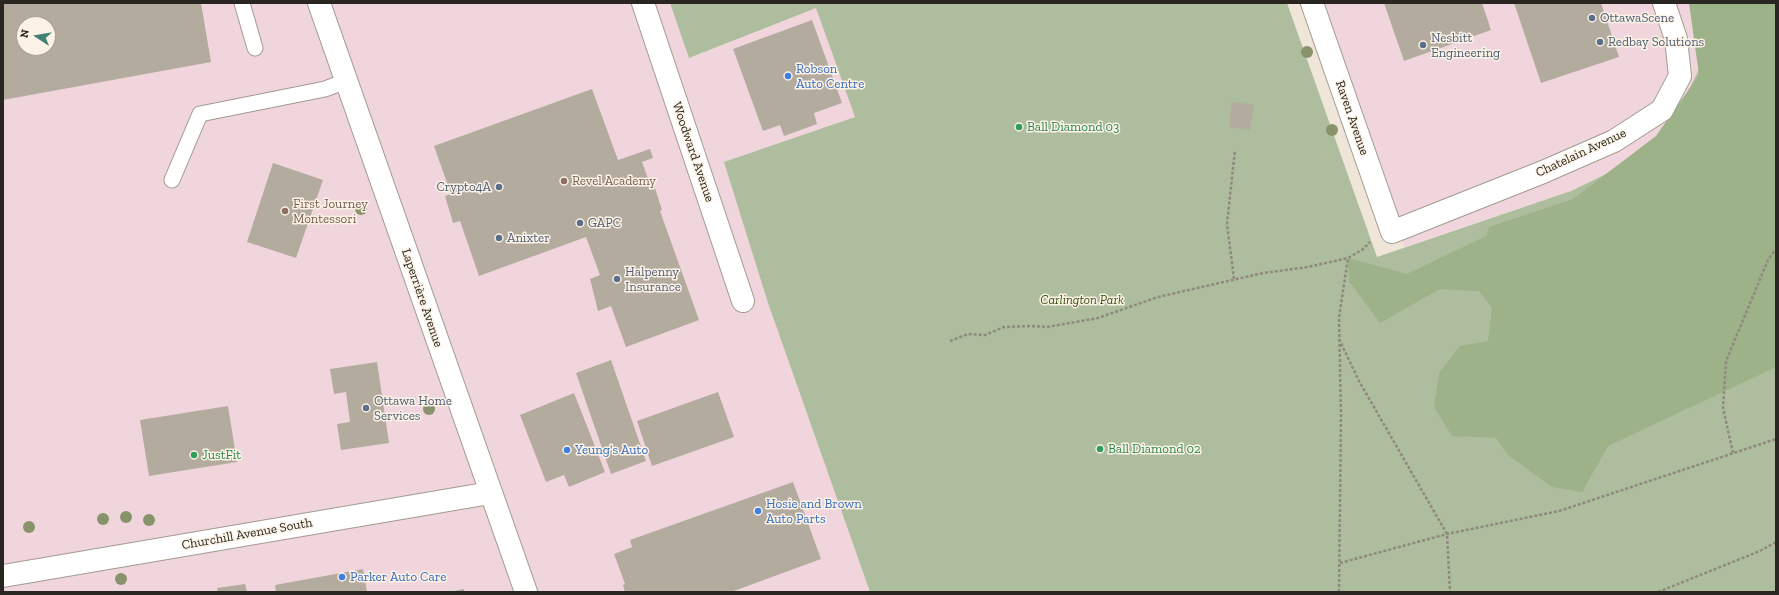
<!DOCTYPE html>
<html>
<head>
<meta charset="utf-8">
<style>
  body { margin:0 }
  #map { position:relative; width:1779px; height:595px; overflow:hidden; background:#efe6d9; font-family:"Zilla Slab",serif }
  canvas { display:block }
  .frame { position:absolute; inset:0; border:4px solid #292621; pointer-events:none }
  .north { position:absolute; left:16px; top:16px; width:40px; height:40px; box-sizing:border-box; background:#fcf3e6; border:1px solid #a8a197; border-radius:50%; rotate:282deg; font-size:11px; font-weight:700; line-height:16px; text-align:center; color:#292621 }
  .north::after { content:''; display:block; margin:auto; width:14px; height:18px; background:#3f8172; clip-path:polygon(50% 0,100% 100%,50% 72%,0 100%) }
</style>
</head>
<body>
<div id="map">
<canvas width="1779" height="595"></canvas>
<div class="frame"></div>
<div class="north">N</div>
</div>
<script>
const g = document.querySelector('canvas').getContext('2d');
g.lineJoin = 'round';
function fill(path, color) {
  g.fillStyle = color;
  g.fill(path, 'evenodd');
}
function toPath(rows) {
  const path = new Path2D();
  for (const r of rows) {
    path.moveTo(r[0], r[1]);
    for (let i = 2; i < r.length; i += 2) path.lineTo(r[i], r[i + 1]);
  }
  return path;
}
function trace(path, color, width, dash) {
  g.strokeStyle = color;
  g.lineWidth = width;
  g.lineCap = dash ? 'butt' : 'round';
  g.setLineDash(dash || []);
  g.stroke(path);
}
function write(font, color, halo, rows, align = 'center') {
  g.font = font + ' "Zilla Slab",serif';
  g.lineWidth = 3;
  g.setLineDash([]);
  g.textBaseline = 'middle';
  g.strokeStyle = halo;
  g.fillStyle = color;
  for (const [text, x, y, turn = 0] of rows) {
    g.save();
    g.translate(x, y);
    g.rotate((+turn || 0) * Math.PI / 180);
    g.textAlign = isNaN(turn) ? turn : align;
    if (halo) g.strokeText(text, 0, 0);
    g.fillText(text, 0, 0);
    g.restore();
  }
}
fill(toPath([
  [3,3,670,3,690,58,816,7,855,117,725,162,768,303,870,592,3,592],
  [24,24,48,24,48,48,24,48],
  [1325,3,1698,3,1702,65,1672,124,1631,162,1571,191,1404,247]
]), '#f0d6dc');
fill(toPath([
  [670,3,1287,3,1377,257,1571,191,1631,162,1672,124,1701,65,1776,3,1776,592,870,592,768,303,724,162,855,117,816,8,689,58]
]), '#adbd9d');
fill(toPath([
  [1689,3,1776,3,1776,367,1608,446,1582,492,1552,487,1508,455,1496,438,1452,436,1434,407,1439,373,1460,346,1488,341,1492,308,1479,291,1440,289,1380,323,1349,281,1348,258,1407,274,1486,236,1489,227,1573,199,1656,136,1699,75]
]), '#9eb289');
fill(toPath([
  [3,3,201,3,211,62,3,100],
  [24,24,48,24,48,48,24,48],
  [1384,3,1482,3,1491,30,1404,61],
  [1514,3,1601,3,1619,57,1541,83],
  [812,20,842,103,814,113,817,124,784,136,780,125,763,131,733,49],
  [592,89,618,160,650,149,653,158,642,162,650,184,653,182,662,210,660,211,699,320,626,347,611,306,598,311,590,279,600,275,586,237,479,276,460,221,453,223,445,196,451,194,434,146],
  [1232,102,1254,105,1250,130,1229,127],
  [273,163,323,180,296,258,247,242],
  [611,360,646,461,611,474,576,373],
  [377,362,389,443,341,450,337,424,350,422,346,392,334,394,330,369],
  [718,392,734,437,652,466,637,421],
  [574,393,605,472,569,487,564,475,546,482,520,415],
  [228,406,237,462,149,476,140,420],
  [793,482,821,559,731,592,625,592,623,585,625,584,614,554,632,547,630,540],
  [363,569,367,592,276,592,275,585],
  [245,584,247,592,218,592,217,588],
  [464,589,464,592,454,592,454,591]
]), '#b3ab9e');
const service = toPath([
  [242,3,255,48],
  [172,180,200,114,325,89,346,81]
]);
const minor = toPath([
  [643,3,743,301],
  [1312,3,1392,232,1543,172,1614,141,1662,110,1680,76,1676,39,1664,3],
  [3,576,490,493]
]);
const tertiary = toPath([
  [319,3,526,592]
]);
trace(service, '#a29b8e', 17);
trace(minor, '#a29b8e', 24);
trace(tertiary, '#a29b8e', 24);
trace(toPath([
  [1234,279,1227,224,1235,150],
  [1339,339,1359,381,1447,534,1450,592],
  [950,341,968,334,985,335,1004,327,1032,326,1047,327,1098,318,1158,297,1263,273,1308,267,1348,258,1362,250,1370,242],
  [1733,453,1723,408,1726,361,1768,260,1776,249],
  [1340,563,1447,534,1559,511,1776,439],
  [1339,592,1341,416,1339,318,1348,258],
  [1658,592,1760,551,1776,542]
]), '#8f897f', 2.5, [3, 2]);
trace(service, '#fff', 15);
trace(minor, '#fff', 22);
trace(tertiary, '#fff', 22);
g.fillStyle = '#89936b';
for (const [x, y] of [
  [1307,52],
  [1332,130],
  [361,209],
  [429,409],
  [126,517],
  [103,519],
  [149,520],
  [29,527],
  [121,579]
]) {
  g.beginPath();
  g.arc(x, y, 6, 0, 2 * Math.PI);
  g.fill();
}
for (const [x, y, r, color] of [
  [1592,18,4,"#5c6f8a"],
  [1600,42,4,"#5c6f8a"],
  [1423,45,4,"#5c6f8a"],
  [788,76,4,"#3f7fe0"],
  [1019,127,4,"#2e9e5b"],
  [564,181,4,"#8d6e63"],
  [499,187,4,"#5c6f8a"],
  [285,211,4,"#8d6e63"],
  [580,223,4,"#5c6f8a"],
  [499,238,4,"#5c6f8a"],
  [617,279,4,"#5c6f8a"],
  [366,408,4,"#5c6f8a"],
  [1100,449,4,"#2e9e5b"],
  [567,450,4,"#3f7fe0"],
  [194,455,4,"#2e9e5b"],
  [758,511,4,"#3f7fe0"],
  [342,577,4,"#3f7fe0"]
]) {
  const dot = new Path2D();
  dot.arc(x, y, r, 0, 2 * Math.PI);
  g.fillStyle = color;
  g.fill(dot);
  trace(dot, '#fcf3e6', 1.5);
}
write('13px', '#4e5e75', '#fcf3e6', [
  ["OttawaScene",1600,18],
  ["Nesbitt",1431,38],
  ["Engineering",1431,53],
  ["Redbay Solutions",1608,42],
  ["Crypto4A",491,187,"right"],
  ["GAPC",588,223],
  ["Anixter",507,238],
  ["Halpenny",625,272],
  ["Insurance",625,287],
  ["Ottawa Home",374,401],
  ["Services",374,416]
], 'left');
write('13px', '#366cbe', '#fcf3e6', [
  ["Robson",796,69],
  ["Auto Centre",796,84],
  ["Yeung's Auto",575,450],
  ["Hosie and Brown",766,504],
  ["Auto Parts",766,519],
  ["Parker Auto Care",350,577]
], 'left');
write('13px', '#292621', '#fcf3e6', [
  ["Raven Avenue",1352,118,71],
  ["Woodward Avenue",693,152,71],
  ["Chatelain Avenue",1581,153,-25],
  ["Laperrière Avenue",422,298,71],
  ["Churchill Avenue South",247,534,-10]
]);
write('13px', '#27864d', '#fcf3e6', [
  ["Ball Diamond 03",1027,127],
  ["Ball Diamond 02",1108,449],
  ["JustFit",202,455]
], 'left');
write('13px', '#785e54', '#fcf3e6', [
  ["Revel Academy",572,181],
  ["First Journey",293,204],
  ["Montessori",293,219]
], 'left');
write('italic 13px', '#364f11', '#fcf3e6', [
  ["Carlington Park",1082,300]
]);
</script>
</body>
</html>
